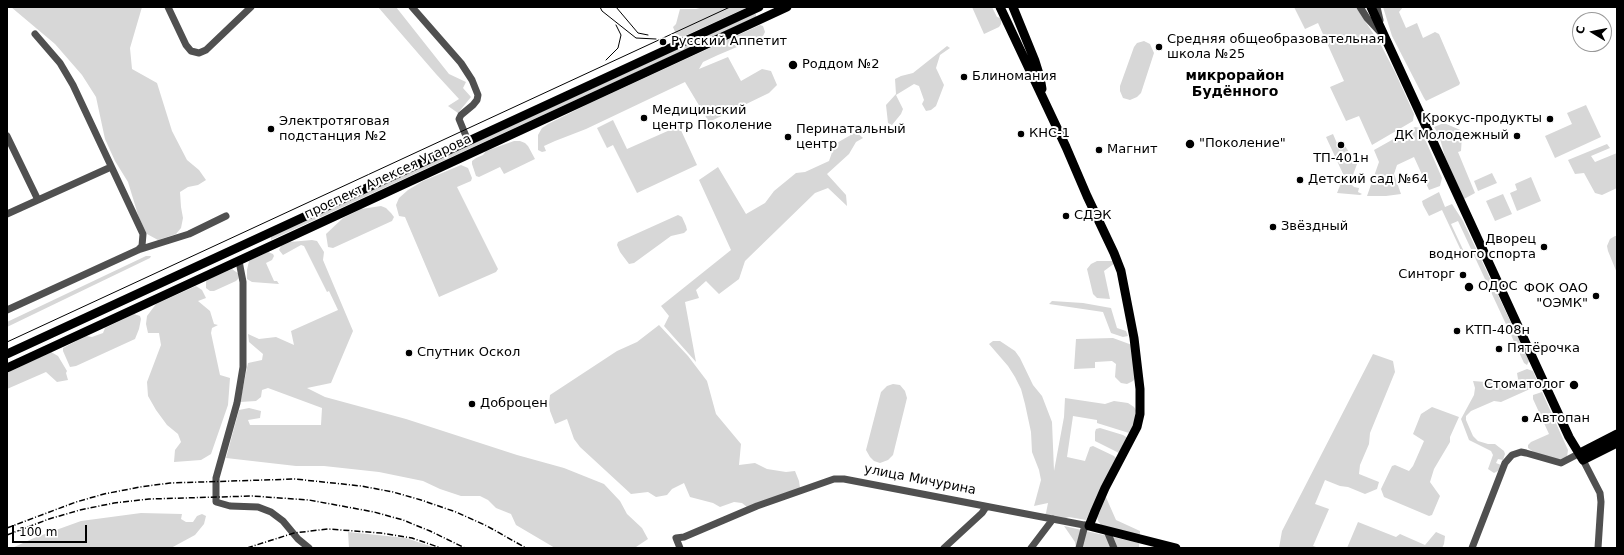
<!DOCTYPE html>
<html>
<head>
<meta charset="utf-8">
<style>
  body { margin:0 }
  #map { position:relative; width:1624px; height:555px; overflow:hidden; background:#fff; font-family:"DejaVu Sans",sans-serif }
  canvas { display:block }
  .frame { position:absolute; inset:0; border:8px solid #000; pointer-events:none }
  .north { position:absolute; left:1572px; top:12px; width:40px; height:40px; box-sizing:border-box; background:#fff; border:1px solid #999; border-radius:50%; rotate:280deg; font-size:11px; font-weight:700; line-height:16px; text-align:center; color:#000 }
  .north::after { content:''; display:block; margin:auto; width:14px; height:18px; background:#000; clip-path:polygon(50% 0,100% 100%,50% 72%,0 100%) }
  .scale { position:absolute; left:12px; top:525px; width:75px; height:18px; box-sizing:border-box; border:2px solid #000; border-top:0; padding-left:5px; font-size:12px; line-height:14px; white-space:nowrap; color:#000; -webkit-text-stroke:3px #fff; paint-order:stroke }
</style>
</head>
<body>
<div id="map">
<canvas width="1624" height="555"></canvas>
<div class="frame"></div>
<div class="north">С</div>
<div class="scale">100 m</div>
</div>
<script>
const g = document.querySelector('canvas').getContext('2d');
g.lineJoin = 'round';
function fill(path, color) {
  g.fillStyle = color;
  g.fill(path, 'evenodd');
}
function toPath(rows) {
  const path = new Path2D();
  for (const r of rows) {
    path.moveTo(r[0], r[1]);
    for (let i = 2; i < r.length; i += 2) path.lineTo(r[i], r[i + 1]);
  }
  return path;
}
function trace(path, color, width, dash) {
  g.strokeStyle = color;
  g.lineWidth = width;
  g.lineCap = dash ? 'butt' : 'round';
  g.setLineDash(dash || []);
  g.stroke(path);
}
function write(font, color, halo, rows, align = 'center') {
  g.font = font + ' "DejaVu Sans",sans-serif';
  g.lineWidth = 4;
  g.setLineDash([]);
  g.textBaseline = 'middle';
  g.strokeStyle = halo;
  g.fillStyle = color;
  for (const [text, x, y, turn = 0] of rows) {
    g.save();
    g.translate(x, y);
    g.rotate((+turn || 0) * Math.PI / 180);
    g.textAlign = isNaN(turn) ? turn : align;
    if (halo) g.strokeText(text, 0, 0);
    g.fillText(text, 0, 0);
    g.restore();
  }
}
fill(toPath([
  [11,7,142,7,130,48,132,69,157,83,172,131,187,160,199,170,206,180,198,185,188,187,180,192,181,207,183,218,181,228,176,234,158,240,147,234,139,218,128,182,115,161,105,139,96,97,82,75,55,44],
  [378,7,396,7,449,74,466,82,463,88,471,97,458,113,448,106,459,99,436,74],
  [704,7,748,7,678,39,673,27,676,24,680,9,696,9],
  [972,7,992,7,997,17,1001,18,1001,24,999,27,984,34],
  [1294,7,1356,7,1382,47,1395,72,1414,114,1413,121,1372,145,1359,116,1346,121,1330,87,1344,81,1318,23,1305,29],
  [1383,7,1403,7,1399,12,1406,28,1417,23,1423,38,1435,32,1439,34,1460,83,1459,85,1426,101,1424,98,1392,36],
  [753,14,756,14,756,17,271,240,271,237],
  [760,25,763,26,765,32,763,36,718,55,703,62,699,69,728,57,741,81,762,69,771,71,777,85,769,93,709,122,685,82,586,129,555,141,544,146,546,151,542,152,538,150,538,135,542,128,548,124,588,104],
  [1144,41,1150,44,1154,53,1141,93,1137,97,1130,100,1123,98,1120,91,1120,86,1134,47,1137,43],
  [947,46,950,48,940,55,936,68,944,85,936,106,931,110,926,111,922,104,924,100,919,86,914,84,896,95,903,109,901,114,892,125,888,123,886,105,896,94,895,79,901,76,913,73],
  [1586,105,1601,137,1555,158,1545,136,1572,124,1567,113],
  [613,120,627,149,679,126,697,165,637,193,613,145,607,148,597,128],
  [1444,123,1465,132,1462,136,1461,151,1458,152,1475,193,1464,199,1445,157,1439,135,1434,127],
  [1415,127,1420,128,1432,155,1442,178,1440,186,1429,190,1414,157,1397,165,1394,174,1401,194,1386,196,1367,196,1379,162,1374,150],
  [856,132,863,138,856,142,849,154,827,174,846,195,847,206,828,188,815,193,745,261,739,279,719,294,706,281,696,290,699,298,685,302,696,362,664,326,669,316,661,306,731,250,699,180,718,167,746,214,765,203,774,191,796,173,805,172,829,161,835,144],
  [1333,134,1339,148,1345,146,1357,164,1350,183,1354,187,1359,188,1358,192,1362,194,1360,195,1337,193,1344,176,1326,137],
  [514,141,520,141,525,143,528,146,535,159,504,174,500,167,479,177,476,176,472,164,472,161,476,158,483,155,486,151],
  [1607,144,1610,148,1591,156,1595,162,1617,153,1617,188,1602,195,1595,193,1584,173,1575,174,1568,160],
  [461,165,468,168,472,178,471,181,457,187,498,269,496,272,439,297,405,217,399,216,396,205,399,198,408,190,423,181],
  [1492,173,1497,183,1478,191,1474,181],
  [1531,177,1541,201,1517,211,1510,193,1517,190,1515,184],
  [1439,192,1445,207,1452,204,1463,221,1529,361,1527,365,1524,363,1458,221,1451,224,1466,256,1464,257,1442,210,1429,216,1423,205,1422,201],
  [1503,194,1512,214,1495,221,1486,201],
  [381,206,386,208,391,213,394,217,392,221,333,248,328,247,326,234,343,218,361,209],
  [678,215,682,217,686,226,687,230,684,233,671,236,634,263,629,264,620,252,617,245,618,242],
  [1615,236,1617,236,1617,273,1608,251,1607,246,1610,239],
  [312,240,317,241,324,252,323,260,353,331,331,383,307,388,325,397,406,419,517,455,564,468,604,484,620,501,627,514,642,528,648,539,636,547,637,548,555,548,516,525,511,514,496,508,488,500,480,496,461,496,440,489,423,481,379,472,324,466,296,466,226,458,239,410,249,408,261,411,260,418,248,420,250,425,321,425,322,408,268,388,262,390,261,397,256,401,240,402,248,363,262,360,263,354,249,342,248,334,259,339,276,337,294,345,291,331,338,310,329,291,327,292,304,246,301,245,283,255,279,250,281,246,290,242],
  [268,252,273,254,274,256,272,260,266,263,274,281,277,281,279,284,252,282,247,279,247,270,249,261],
  [146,256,151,256,150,258,7,327,7,322],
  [1097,261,1114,261,1115,263,1104,271,1110,299,1097,298,1093,294,1087,269,1091,264],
  [232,269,239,274,238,279,236,281,214,291,210,291,206,288,206,282,207,280],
  [196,286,202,290,206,298,198,301,210,311,214,324,218,325,212,328,211,333,220,375,230,378,228,405,211,454,201,460,174,462,175,450,181,442,178,434,167,425,156,410,148,396,147,382,161,345,159,333,148,333,146,324,147,316,156,304],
  [1052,301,1083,303,1111,308,1117,328,1126,331,1128,336,1123,337,1111,333,1103,312,1049,304],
  [134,314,140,316,141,319,139,329,135,339,76,366,70,367,63,351,63,348,86,336,92,337,103,333,105,328],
  [659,325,688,356,707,381,716,414,741,444,739,465,755,463,767,469,786,472,795,471,799,481,800,488,747,507,742,503,734,502,720,507,713,503,690,497,684,483,672,489,667,495,656,497,648,492,631,494,580,447,574,439,567,419,555,424,550,411,549,404,550,395,617,351,637,342],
  [1113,338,1132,345,1136,377,1133,381,1127,384,1121,383,1115,377,1116,364,1112,361,1095,362,1095,368,1074,369,1076,339],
  [993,341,1000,341,1015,351,1020,358,1033,385,1042,396,1052,422,1054,471,1064,417,1065,398,1105,404,1114,401,1128,403,1134,407,1137,412,1133,430,1129,433,1097,423,1097,420,1073,416,1067,457,1085,461,1090,447,1093,446,1114,456,1117,459,1086,520,1069,517,1063,519,1043,516,1046,513,1048,503,1034,506,1041,480,1039,470,1032,452,1031,432,1025,404,1021,389,1015,377,1008,366,989,344],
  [51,352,58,356,67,371,66,373,68,380,57,382,46,372,7,389,7,373],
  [1373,354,1393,361,1395,372,1370,433,1369,444,1360,465,1359,474,1379,482,1377,489,1365,494,1348,487,1340,486,1325,480,1315,504,1329,509,1313,546,1319,548,1279,548,1282,531],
  [1527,369,1533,371,1539,385,1501,402,1494,401,1471,411,1466,416,1466,420,1473,436,1478,441,1488,444,1495,444,1504,451,1505,454,1503,460,1498,459,1496,463,1501,465,1498,471,1494,473,1488,469,1493,455,1491,451,1469,440,1461,419,1474,395,1475,388,1473,381,1498,383,1501,386,1518,379,1517,373],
  [893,384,900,385,905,391,907,398,893,455,888,460,880,463,874,461,870,457,866,450,881,392,887,386],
  [1542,392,1568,450,1567,457,1561,460,1535,453,1528,448,1528,445,1531,442,1549,434,1533,399,1533,395],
  [1432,407,1459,417,1450,437,1450,442,1434,469,1430,482,1440,496,1432,515,1429,516,1384,497,1381,489,1392,466,1395,465,1409,471,1413,466,1424,441,1413,434,1421,414],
  [1100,428,1123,435,1128,438,1119,453,1095,441,1095,432,1096,429],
  [1105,495,1116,520,1140,531,1140,537,1101,525,1098,521,1097,516],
  [141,513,182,514,181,519,186,522,193,522,197,516,202,514,206,516,204,524,195,535,171,548,12,548,34,538,81,521],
  [1358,522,1396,537,1400,534,1425,545,1436,532,1445,536,1444,544,1442,548,1347,548],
  [1064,526,1139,543,1139,548,1076,548,1075,542],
  [348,532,406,538,436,548,349,548]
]), '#d7d7d7');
trace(toPath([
  [168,7,186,45,191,51,199,53,206,50,251,7],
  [412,7,461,63,472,80,478,95,477,100,473,105,461,115,459,119,468,141],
  [1360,7,1367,18,1382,34],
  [1377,7,1380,20],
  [35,34,60,63,73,85,143,234,142,246,138,250],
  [7,136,38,200],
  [7,214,111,167],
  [239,261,243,282,243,367,237,403,216,478,216,502,230,506,258,507,271,512,283,521,298,539,309,548],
  [7,310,138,250,189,234,226,216],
  [1583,460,1600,493,1601,502,1598,548],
  [1107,531,1114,548],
  [680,548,676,538,684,537,757,506,834,479,844,479,1089,526],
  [944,548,982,513,986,507],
  [1031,548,1053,519],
  [1079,548,1085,525],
  [1472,548,1505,463,1512,455,1521,452,1526,453,1561,463,1580,453]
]), '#505050', 7);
trace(toPath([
  [1000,7,1066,147,1087,196,1114,253,1121,271,1134,338,1140,389,1140,414,1137,427,1105,488,1095,511,1089,526,1176,548],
  [1013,7,1035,61,1040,77,1042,89],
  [1371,7,1569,437,1583,460,1617,443],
  [7,354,759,7],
  [7,368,787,7],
  [1580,453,1617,434]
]), '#000', 9);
trace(toPath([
  [600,7,602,11,636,38,656,39],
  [616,7,638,33,648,35],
  [606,60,618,48,621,35,616,25],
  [7,342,730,7]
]), '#000', 1);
trace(toPath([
  [7,528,76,502,104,494,140,487,170,483,295,479,361,486,393,492,421,500,456,512,487,526,526,548],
  [7,535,49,519,80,510,114,503,149,499,252,496,309,500,374,512,403,520,430,531,465,548],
  [247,548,294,533,328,529,381,533,412,538,441,548]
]), '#000', 1.5, [6, 2, 1, 2]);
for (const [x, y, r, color] of [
  [663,42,4,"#000"],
  [1159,47,4,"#000"],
  [793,65,5,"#000"],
  [964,77,4,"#000"],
  [644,118,4,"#000"],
  [1550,119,4,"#000"],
  [271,129,4,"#000"],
  [1021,134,4,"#000"],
  [1517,136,4,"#000"],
  [788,137,4,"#000"],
  [1190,144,5,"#000"],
  [1341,145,4,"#000"],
  [1099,150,4,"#000"],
  [1300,180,4,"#000"],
  [1066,216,4,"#000"],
  [1273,227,4,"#000"],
  [1544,247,4,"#000"],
  [1463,275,4,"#000"],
  [1469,287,5,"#000"],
  [1596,296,4,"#000"],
  [1457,331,4,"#000"],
  [1499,349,4,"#000"],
  [409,353,4,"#000"],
  [1574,385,5,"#000"],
  [472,404,4,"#000"],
  [1525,419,4,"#000"]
]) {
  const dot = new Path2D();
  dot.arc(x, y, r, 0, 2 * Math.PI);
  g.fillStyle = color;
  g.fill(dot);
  trace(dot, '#fff', 1.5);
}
write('13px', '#000', '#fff', [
  ["Средняя общеобразовательная",1167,40],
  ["школа №25",1167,55],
  ["Русский Аппетит",671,42],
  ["Роддом №2",802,65],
  ["Блиномания",972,77],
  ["Медицинский",652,111],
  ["центр Поколение",652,126],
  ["Крокус-продукты",1542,119,"right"],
  ["Электротяговая",279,122],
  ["подстанция №2",279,137],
  ["Перинатальный",796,130],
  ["центр",796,145],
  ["КНС-1",1029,134],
  ["ДК Молодежный",1509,136,"right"],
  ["\"Поколение\"",1199,144],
  ["Магнит",1107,150],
  ["ТП-401н",1341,159,"center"],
  ["Детский сад №64",1308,180],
  ["СДЭК",1074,216],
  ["Звёздный",1281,227],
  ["Дворец",1536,240,"right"],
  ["водного спорта",1536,255,"right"],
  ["Синторг",1455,275,"right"],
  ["ОДОС",1478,287],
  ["ФОК ОАО",1588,289,"right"],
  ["\"ОЭМК\"",1588,304,"right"],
  ["КТП-408н",1465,331],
  ["Пятёрочка",1507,349],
  ["Спутник Оскол",417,353],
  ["Стоматолог",1565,385,"right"],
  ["Доброцен",480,404],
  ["Автопан",1533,419]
], 'left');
write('13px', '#000', '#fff', [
  ["проспект Алексея Угарова",388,177,-25],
  ["улица Мичурина",920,480,11]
]);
write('bold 14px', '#000', '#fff', [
  ["микрорайон",1235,76],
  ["Будённого",1235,92]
]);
</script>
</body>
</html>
